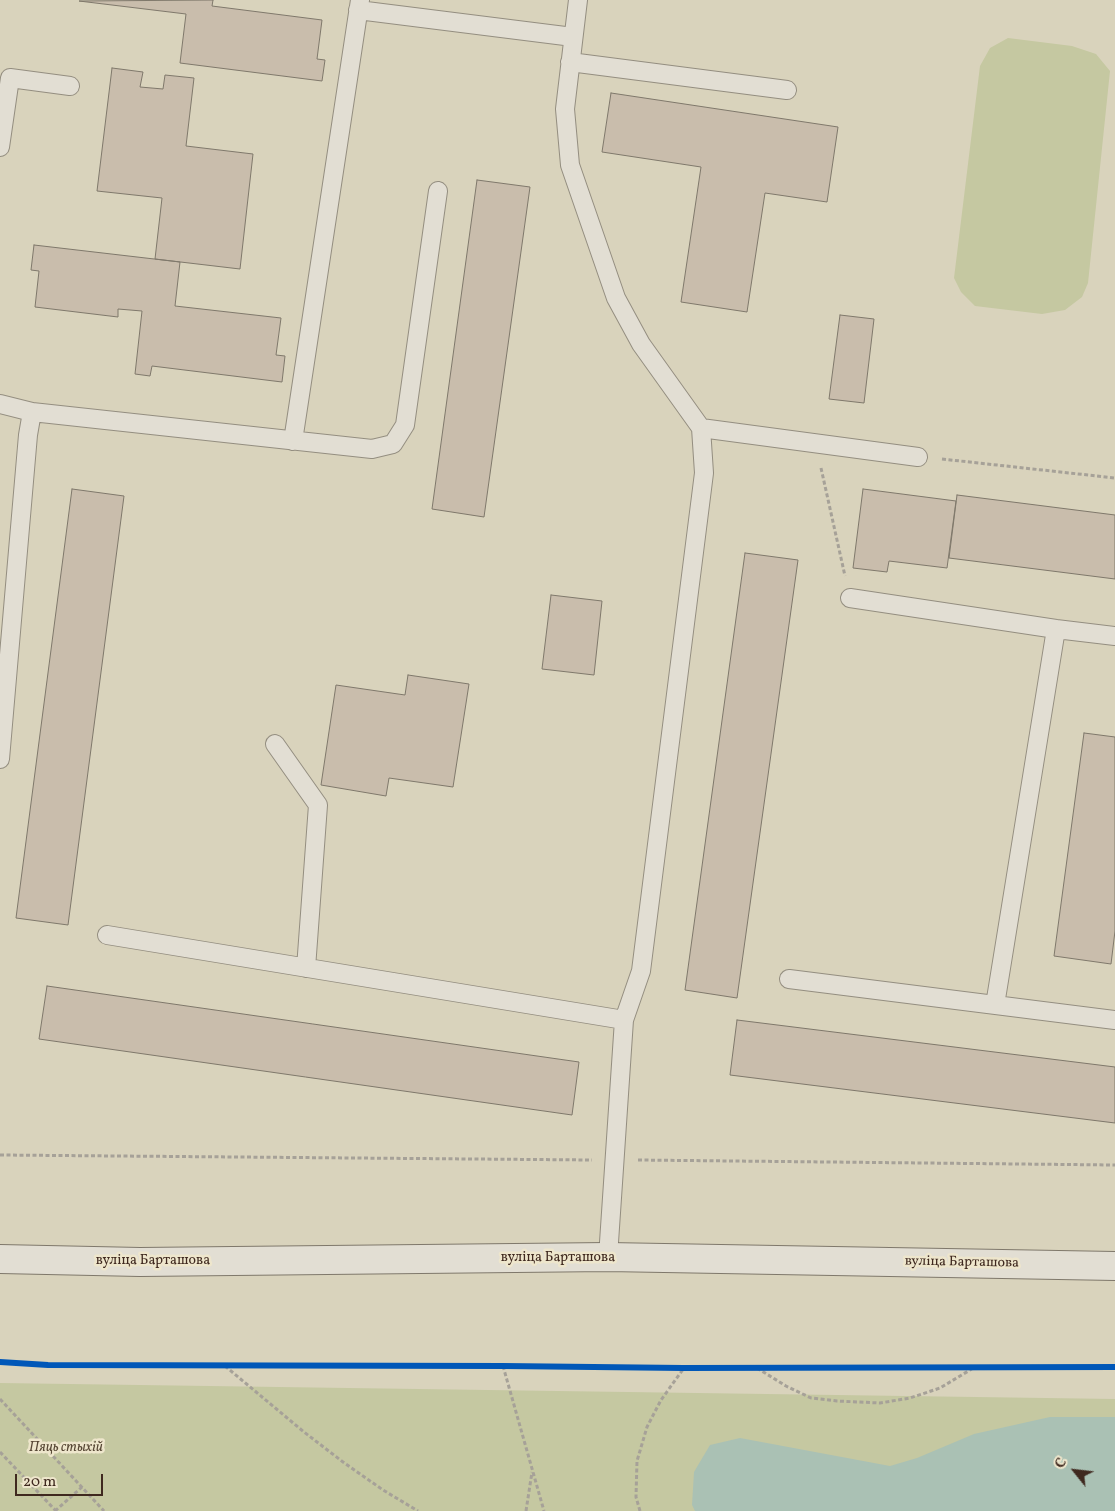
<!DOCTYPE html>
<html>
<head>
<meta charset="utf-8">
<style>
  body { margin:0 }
  #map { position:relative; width:1115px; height:1511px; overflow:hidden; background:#d9d3bc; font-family:Vollkorn,serif }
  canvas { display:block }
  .north { position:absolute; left:1050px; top:1446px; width:50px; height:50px; -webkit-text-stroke:4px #eee6cc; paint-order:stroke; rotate:299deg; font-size:14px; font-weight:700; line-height:20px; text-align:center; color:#3f291f }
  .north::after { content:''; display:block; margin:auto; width:18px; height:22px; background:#3f291f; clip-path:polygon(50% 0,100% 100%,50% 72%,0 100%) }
  .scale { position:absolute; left:15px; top:1474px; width:88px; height:22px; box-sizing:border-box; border:2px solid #3f291f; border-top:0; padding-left:6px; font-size:15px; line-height:18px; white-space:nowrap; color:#3f291f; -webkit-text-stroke:4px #eee6cc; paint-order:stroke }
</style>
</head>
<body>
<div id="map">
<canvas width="1115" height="1511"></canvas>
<div class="north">С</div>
<div class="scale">20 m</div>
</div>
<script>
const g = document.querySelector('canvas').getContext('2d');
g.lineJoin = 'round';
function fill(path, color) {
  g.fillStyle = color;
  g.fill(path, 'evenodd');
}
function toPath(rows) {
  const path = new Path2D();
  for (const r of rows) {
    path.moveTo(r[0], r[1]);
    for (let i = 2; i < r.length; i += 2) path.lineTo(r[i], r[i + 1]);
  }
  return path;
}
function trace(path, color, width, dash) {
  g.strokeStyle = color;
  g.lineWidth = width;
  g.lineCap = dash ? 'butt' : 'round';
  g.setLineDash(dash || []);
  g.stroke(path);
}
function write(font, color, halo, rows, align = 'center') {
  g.font = font + ' Vollkorn,serif';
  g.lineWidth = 5;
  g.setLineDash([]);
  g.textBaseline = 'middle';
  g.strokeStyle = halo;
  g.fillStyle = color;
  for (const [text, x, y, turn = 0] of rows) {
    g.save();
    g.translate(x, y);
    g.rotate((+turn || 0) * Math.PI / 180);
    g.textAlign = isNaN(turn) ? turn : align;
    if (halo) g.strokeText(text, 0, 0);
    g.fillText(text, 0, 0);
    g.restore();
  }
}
fill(toPath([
  [1008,38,1072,46,1096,54,1110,71,1088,283,1082,297,1065,310,1042,314,975,306,961,292,954,278,980,66,990,48],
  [0,1383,1115,1399,1115,1511,0,1511]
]), '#c5c8a1');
fill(toPath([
  [1050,1417,1115,1417,1115,1511,695,1511,692,1505,694,1472,710,1445,740,1438,890,1466,917,1458,974,1434]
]), '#aac1b4');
const building = toPath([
  [213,0,212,6,322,20,317,59,325,60,322,81,180,63,186,14,79,1,213,0],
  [112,68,143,72,140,87,163,89,165,75,194,78,186,146,253,154,240,269,155,259,162,198,97,191,112,68],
  [611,93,838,127,827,202,765,193,747,312,681,302,701,167,602,152,611,93],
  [477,180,530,187,484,517,432,509,477,180],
  [34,245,180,262,175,306,281,318,276,355,285,356,282,382,152,366,150,376,135,374,142,311,118,309,118,317,35,307,39,271,31,270,34,245],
  [840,315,874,319,864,403,829,399,840,315],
  [72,489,124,496,68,925,16,918,72,489],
  [863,489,956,501,947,568,889,561,887,572,853,568,863,489],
  [957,495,1115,515,1115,579,949,558,957,495],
  [745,553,798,560,737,998,685,990,745,553],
  [551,595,602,601,594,675,542,669,551,595],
  [408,675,469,684,453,787,389,778,386,796,321,785,336,685,405,695,408,675],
  [1084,733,1115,737,1115,931,1111,964,1054,956,1084,733],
  [47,986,579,1062,572,1115,39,1039,47,986],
  [737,1020,1115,1067,1115,1123,730,1075,737,1020]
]);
fill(building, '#c9bdac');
trace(building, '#7f786b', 1);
const lane = toPath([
  [578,0,565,109,570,165,616,298,641,344,701,428,704,473,641,971,624,1020,608,1257],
  [358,10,573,37],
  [570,62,787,90],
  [0,147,10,78,70,86],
  [0,404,32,412,372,449,393,444,405,425,438,191],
  [701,428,918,457],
  [293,441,360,0],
  [850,598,1056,629,1115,636],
  [275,744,318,805,306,968],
  [0,759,28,435,32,412],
  [107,935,624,1020],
  [789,979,1115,1020],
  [995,1005,1056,629]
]);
const secondary = toPath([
  [0,1259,140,1262,608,1257,1115,1266]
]);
trace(lane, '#948e80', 20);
trace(secondary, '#7f786b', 30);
trace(toPath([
  [942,459,1115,478],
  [821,468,845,576],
  [0,1155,592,1160],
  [638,1160,1115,1165],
  [225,1366,304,1432,343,1462,383,1490,418,1511],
  [503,1366,544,1511],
  [757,1368,786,1386,811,1398,837,1401,880,1403,910,1398,940,1388,975,1367],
  [0,1399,104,1511],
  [0,1452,56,1511],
  [55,1511,82,1487],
  [526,1511,532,1472],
  [640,1511,636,1497,637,1461,647,1427,661,1400,684,1368]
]), '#a6a198', 3, [4, 2.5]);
trace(lane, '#e2ded3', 18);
trace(secondary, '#e2ded3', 28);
trace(toPath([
  [0,1362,48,1365,503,1366,684,1368,1115,1367]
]), '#0057b8', 6);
write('14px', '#3f291f', '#eee6cc', [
  ["вуліца Барташова",558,1258],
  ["вуліца Барташова",153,1261],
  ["вуліца Барташова",962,1263,1]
]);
write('italic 14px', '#574735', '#eee6cc', [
  ["Пяць стыхій",66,1448]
]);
</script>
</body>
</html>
